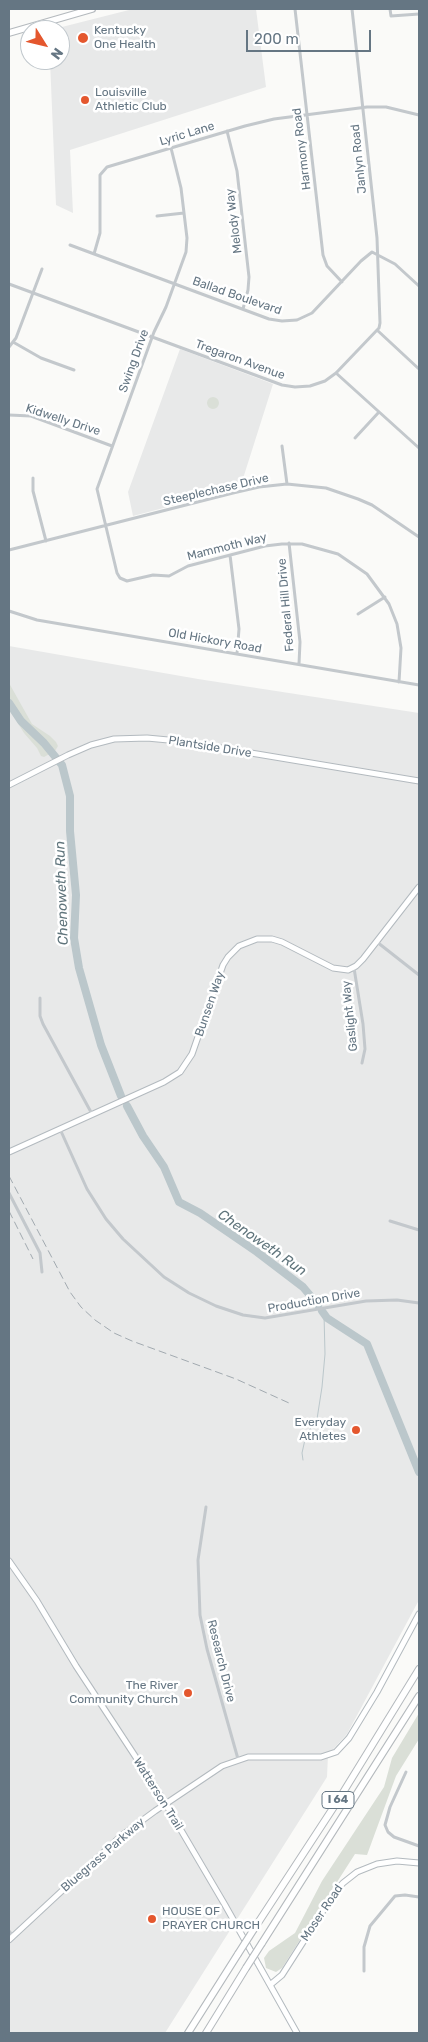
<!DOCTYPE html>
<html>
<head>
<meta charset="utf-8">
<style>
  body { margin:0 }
  #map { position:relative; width:428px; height:2042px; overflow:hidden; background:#fafaf8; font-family:Rubik,sans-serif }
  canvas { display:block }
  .frame { position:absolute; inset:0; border:10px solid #657683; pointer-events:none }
  .north { position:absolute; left:20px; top:20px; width:50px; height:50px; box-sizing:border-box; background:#fff; border:1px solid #c1c8cd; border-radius:50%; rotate:126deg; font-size:14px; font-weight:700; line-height:20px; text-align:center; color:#657683 }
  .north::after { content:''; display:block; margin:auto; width:18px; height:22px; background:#e4572e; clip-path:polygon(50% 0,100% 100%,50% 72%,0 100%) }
  .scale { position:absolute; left:246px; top:30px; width:125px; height:22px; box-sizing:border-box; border:2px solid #657683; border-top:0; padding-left:6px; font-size:15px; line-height:18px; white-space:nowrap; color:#657683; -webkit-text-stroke:4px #fff; paint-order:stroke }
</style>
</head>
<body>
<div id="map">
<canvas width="428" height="2042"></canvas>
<div class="frame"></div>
<div class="north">N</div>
<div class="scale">200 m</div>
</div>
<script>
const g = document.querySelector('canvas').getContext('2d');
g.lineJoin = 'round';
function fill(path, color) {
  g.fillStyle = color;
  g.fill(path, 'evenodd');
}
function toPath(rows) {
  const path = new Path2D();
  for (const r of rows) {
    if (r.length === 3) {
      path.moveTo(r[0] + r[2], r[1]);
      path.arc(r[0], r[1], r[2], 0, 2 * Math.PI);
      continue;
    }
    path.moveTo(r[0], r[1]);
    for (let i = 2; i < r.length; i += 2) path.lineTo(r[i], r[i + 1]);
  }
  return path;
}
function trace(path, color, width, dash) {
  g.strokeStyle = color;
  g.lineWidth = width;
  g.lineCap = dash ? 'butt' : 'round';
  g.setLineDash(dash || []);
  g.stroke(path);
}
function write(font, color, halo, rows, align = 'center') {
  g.font = font + ' Rubik,sans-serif';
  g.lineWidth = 5;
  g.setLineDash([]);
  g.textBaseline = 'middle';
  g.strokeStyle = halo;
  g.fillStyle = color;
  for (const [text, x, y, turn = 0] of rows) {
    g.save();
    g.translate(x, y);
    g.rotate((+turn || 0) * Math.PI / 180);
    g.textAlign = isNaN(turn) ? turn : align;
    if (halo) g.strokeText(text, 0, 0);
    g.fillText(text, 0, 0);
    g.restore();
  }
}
fill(toPath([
  [133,9,256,9,266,87,70,150,73,213,56,205,50,60,60,60,60,30,50,30],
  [180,349,273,384,240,488,133,516,128,492],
  [9,646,198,679,419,713,419,1600,347,1734,328,1755,327,1777,165,2033,9,2033]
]), '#e8e9e9');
fill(toPath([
  [213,403,6],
  [9,683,32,724,50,736,56,742,58,746,55,751,44,757,41,756,37,748,24,733,9,709],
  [419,1713,419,1739,396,1776,367,1855,355,1854,282,1968,276,1972,266,1968,264,1958,269,1951,295,1933,322,1881,384,1787,392,1758]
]), '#dadfd7');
trace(toPath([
  [303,1460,302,1453,306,1435,317,1419,322,1387,325,1354,324,1314]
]), '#bbc7cb', 1);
trace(toPath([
  [9,703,21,721,44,743,62,765,70,796,70,831,76,895,74,938,79,968,101,1045,121,1096],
  [127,1106,143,1136,164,1167,179,1202,200,1213,257,1252,303,1287,318,1305],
  [322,1311,327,1318,367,1344,419,1472]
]), '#bbc7cb', 8);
const secondary = toPath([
  [9,785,68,755,91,745,114,739,147,738,179,741,419,781],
  [9,1152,164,1082,180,1072,192,1054,223,965,228,957,239,946,257,939,272,939,282,942,333,968,348,970,356,966,363,959,419,887],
  [9,1561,37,1601,76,1666,158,1791,225,1905,297,2033],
  [9,1940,121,1836,155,1811,222,1766,248,1757,321,1757,336,1752,349,1738,377,1692,419,1614],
  [270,1985,282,1975,335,1892,343,1883,357,1872,377,1864,397,1861,419,1863]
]);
const primary = toPath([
  [9,33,92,9]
]);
const highway = toPath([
  [254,1929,339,1799,419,1669],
  [262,1943,419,1696],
  [188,2033,238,1954],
  [206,2033,246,1968]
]);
trace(secondary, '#b3babf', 7);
trace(primary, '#b5babe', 8);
trace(highway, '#b4b9bd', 8);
trace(toPath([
  [295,9,323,255,327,266,342,282],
  [390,9,391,16,419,14],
  [227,131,237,171,249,277,248,290,243,309],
  [171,148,181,188,187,238,186,252,166,307,154,332,97,489,117,573,120,578,127,581,153,575,169,576,188,566,265,546,282,544,302,544,338,554,367,574,389,604,397,624,401,648,399,682],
  [157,216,184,213],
  [70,245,269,319,282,321,297,320,312,313,361,261,372,252,395,264,419,286],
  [94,254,100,233,100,175,107,167,245,126,274,119,367,107,386,107,419,115],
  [9,284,282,385,295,387,310,386,325,381,336,373,379,328,380,323,377,238,352,9],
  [377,330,419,369],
  [13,342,41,358,74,370],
  [9,347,16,338,42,269],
  [336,373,419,448],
  [9,415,31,416,112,446],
  [355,438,379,412],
  [282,446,287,484],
  [33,478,33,491,46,541],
  [289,543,300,642,299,664],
  [9,550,233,493,259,487,287,484,326,488,358,499,372,505,419,537],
  [230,555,239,629,237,654],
  [9,611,37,620,419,685],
  [358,614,385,597],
  [377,942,419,975],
  [354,968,363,1024,365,1049,362,1063],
  [40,998,40,1016,43,1024,92,1114],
  [60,1129,87,1189,106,1219,123,1239,164,1277,189,1293,216,1306,243,1315,265,1318,366,1301,397,1300,419,1303],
  [9,1193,40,1253,42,1272],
  [390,1221,419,1230],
  [206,1507,198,1560,200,1615,207,1649,238,1759],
  [406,1772,390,1807,385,1825,388,1832,394,1837,419,1846],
  [9,1931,13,1936],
  [364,1971,364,1947,370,1926,395,1896,405,1895,419,1897]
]), '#c3c8cc', 3);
trace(secondary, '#fff', 5);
trace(primary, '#fff', 5.5);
trace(highway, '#fff', 6);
trace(toPath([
  [9,1176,70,1292,81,1307,95,1320,114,1333,132,1341,236,1379,289,1403],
  [9,1211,33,1259]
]), '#a2aab0', 1, [8, 4]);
const highwayBridge = toPath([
  [238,1954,254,1929],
  [246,1968,262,1943]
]);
trace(highwayBridge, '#b4b9bd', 8, []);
trace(highwayBridge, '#fff', 6);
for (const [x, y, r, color] of [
  [83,38,6,"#e4572e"],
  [85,100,5,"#e4572e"],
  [356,1430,5,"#e4572e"],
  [188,1693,5,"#e4572e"],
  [152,1919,5,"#e4572e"]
]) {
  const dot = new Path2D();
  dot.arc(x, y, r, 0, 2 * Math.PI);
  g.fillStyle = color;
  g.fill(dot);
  trace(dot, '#fff', 2);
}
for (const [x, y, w] of [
  [338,1800,32]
]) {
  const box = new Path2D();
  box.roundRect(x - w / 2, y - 8.5, w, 17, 4);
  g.fillStyle = '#fff';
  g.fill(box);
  trace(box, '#657683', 1);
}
write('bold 11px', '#657683', null, [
  ["I 64",338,1800]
]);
write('12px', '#657683', '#fff', [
  ["Kentucky",94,31],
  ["One Health",94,45],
  ["Louisville",95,93],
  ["Athletic Club",95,107],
  ["Everyday",346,1423,"right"],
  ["Athletes",346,1437,"right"],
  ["The River",178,1686,"right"],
  ["Community Church",178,1700,"right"],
  ["HOUSE OF",162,1912],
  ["PRAYER CHURCH",162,1926]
], 'left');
write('12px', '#657683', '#fff', [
  ["Lyric Lane",187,134,-17],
  ["Harmony Road",302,149,-97],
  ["Janlyn Road",359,159,-96],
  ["Melody Way",234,221,-97],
  ["Ballad Boulevard",237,296,19],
  ["Tregaron Avenue",240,360,20],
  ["Swing Drive",134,361,-70],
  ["Kidwelly Drive",63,420,18],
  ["Steeplechase Drive",216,490,-13],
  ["Mammoth Way",227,547,-14],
  ["Federal Hill Drive",286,605,-95],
  ["Old Hickory Road",215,641,10],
  ["Plantside Drive",210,747,9],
  ["Bunsen Way",210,1004,-71],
  ["Gaslight Way",350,1016,-96],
  ["Production Drive",314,1301,-10],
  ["Research Drive",221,1661,76],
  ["Watterson Trail",158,1794,58],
  ["Bluegrass Parkway",103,1855,-41],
  ["Moser Road",322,1913,-56]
]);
write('italic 14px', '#60757c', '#fff', [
  ["Chenoweth Run",62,893,-92],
  ["Chenoweth Run",262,1243,35]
]);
</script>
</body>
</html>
